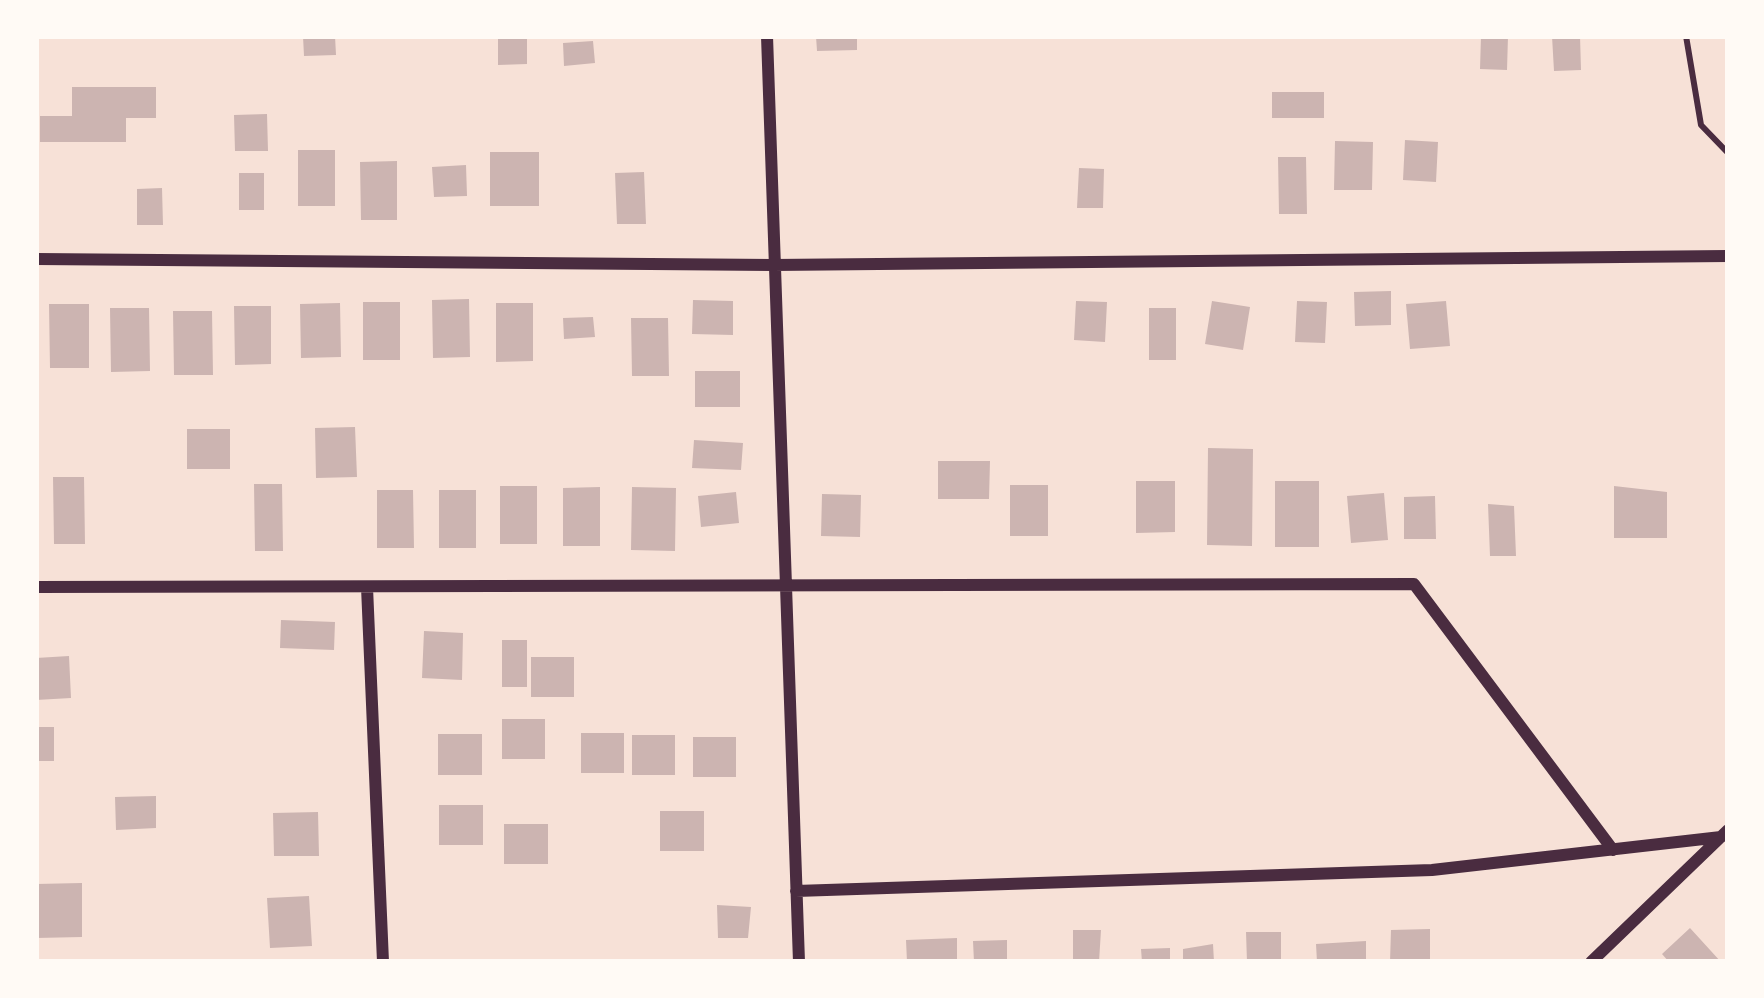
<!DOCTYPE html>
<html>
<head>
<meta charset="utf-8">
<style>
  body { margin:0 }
  #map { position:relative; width:1764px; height:998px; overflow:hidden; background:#f7e1d7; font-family:"Fira Sans",sans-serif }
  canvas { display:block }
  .frame { position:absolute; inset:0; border:39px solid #fffaf5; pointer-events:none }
</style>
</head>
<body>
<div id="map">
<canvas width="1764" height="998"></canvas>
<div class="frame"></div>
</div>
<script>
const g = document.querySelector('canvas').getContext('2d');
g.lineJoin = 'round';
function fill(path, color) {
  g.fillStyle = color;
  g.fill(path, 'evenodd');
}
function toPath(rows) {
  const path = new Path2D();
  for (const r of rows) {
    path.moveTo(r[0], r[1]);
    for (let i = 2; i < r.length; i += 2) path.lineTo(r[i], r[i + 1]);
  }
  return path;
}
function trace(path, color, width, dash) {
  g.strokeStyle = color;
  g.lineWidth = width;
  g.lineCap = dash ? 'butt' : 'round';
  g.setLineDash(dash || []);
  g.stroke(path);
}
fill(toPath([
  [303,36,335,36,336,55,304,56],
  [816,36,857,36,857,50,817,51],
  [1481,36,1508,36,1507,70,1480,69],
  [1552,36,1580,36,1581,70,1554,71],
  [527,37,527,64,498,65,498,38],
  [593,41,595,63,564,66,563,43],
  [72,87,156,87,156,118,126,118,126,142,40,142,40,116,72,116],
  [1272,92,1324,92,1324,118,1272,118],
  [267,114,268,151,235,151,234,115],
  [1405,140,1438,142,1436,182,1403,180],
  [1335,141,1373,142,1372,190,1334,190],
  [298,150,335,150,335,206,298,206],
  [490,152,539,152,539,206,490,206],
  [1278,157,1306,157,1307,214,1279,214],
  [397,161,397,220,361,220,360,162],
  [466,165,467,196,434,197,432,167],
  [1079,168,1104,169,1103,208,1077,208],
  [644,172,646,224,617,224,615,173],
  [239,173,264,173,264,210,239,210],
  [162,188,163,225,137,225,137,189],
  [1391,291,1391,325,1355,326,1354,292],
  [469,299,470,357,433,358,432,300],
  [693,300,733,301,733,335,692,334],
  [1076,301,1107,302,1105,342,1074,340],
  [1212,301,1250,307,1243,350,1205,344],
  [1297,301,1327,302,1325,343,1295,342],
  [1446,301,1450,346,1410,349,1406,304],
  [363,302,400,302,400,360,363,360],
  [340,303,341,357,301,358,300,304],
  [496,303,533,303,533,361,496,362],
  [49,304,89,304,89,368,50,368],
  [234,306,271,306,271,364,235,365],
  [110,308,149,308,150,371,111,372],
  [1149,308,1176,308,1176,360,1149,360],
  [173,311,212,311,213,375,174,375],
  [593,317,595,337,564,339,563,318],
  [631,318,668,318,669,376,632,376],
  [695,371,740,371,740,407,695,407],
  [355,427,357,477,316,478,315,428],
  [187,429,230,429,230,469,187,469],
  [694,440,743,443,741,470,692,468],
  [1208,448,1253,449,1252,546,1207,545],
  [938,461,990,461,989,499,938,499],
  [53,477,84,477,85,544,54,544],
  [1136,481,1175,481,1175,532,1136,533],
  [1275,481,1319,481,1319,547,1275,547],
  [254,484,282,484,283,551,255,551],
  [1010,485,1048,485,1048,536,1010,536],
  [500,486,537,486,537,544,500,544],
  [1614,486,1667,492,1667,538,1614,538],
  [600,487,600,546,563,546,563,488],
  [632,487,676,488,675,551,631,550],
  [377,490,413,490,414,548,377,548],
  [439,490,476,490,476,548,439,548],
  [736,492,739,523,701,527,698,496],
  [1384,493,1388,540,1351,543,1347,496],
  [822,494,861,495,860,537,821,536],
  [1435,496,1436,539,1404,539,1404,497],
  [1488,504,1514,506,1516,556,1490,556],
  [281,620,335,622,334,650,280,648],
  [424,631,463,633,462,680,422,678],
  [502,640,527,640,527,687,502,687],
  [69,656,71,698,36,700,36,658],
  [531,657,574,657,574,697,531,697],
  [502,719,545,719,545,759,502,759],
  [36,727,54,727,54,761,36,761],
  [581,733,624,733,624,773,581,773],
  [438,734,482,734,482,775,438,775],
  [632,735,675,735,675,775,632,775],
  [693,737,736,737,736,777,693,777],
  [156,796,156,828,116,830,115,797],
  [439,805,483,805,483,845,439,845],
  [660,811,704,811,704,851,660,851],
  [318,812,319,856,274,856,273,813],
  [504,824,548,824,548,864,504,864],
  [82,883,82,937,36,938,36,884],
  [309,896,312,946,270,948,267,898],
  [717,905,751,907,748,938,718,938],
  [1690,928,1721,962,1669,962,1662,954],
  [1430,929,1430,962,1390,962,1391,930],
  [1073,930,1101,930,1099,962,1073,962],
  [1246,932,1281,932,1281,962,1247,962],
  [957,938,957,962,907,962,906,940],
  [1007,940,1007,962,974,962,973,941],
  [1366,941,1366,962,1317,962,1316,944],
  [1213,944,1214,962,1183,962,1183,949],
  [1170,948,1170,962,1142,962,1141,949]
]), '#ccb4b1');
trace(toPath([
  [1686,36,1701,125,1728,153]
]), '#4a2c40', 6);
trace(toPath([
  [767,36,799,962],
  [36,259,773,265,1728,256],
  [36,587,1414,584,1613,850],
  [367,587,383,962],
  [796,891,1432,870,1721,837],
  [1591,962,1728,830]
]), '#4a2c40', 12);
</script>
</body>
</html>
